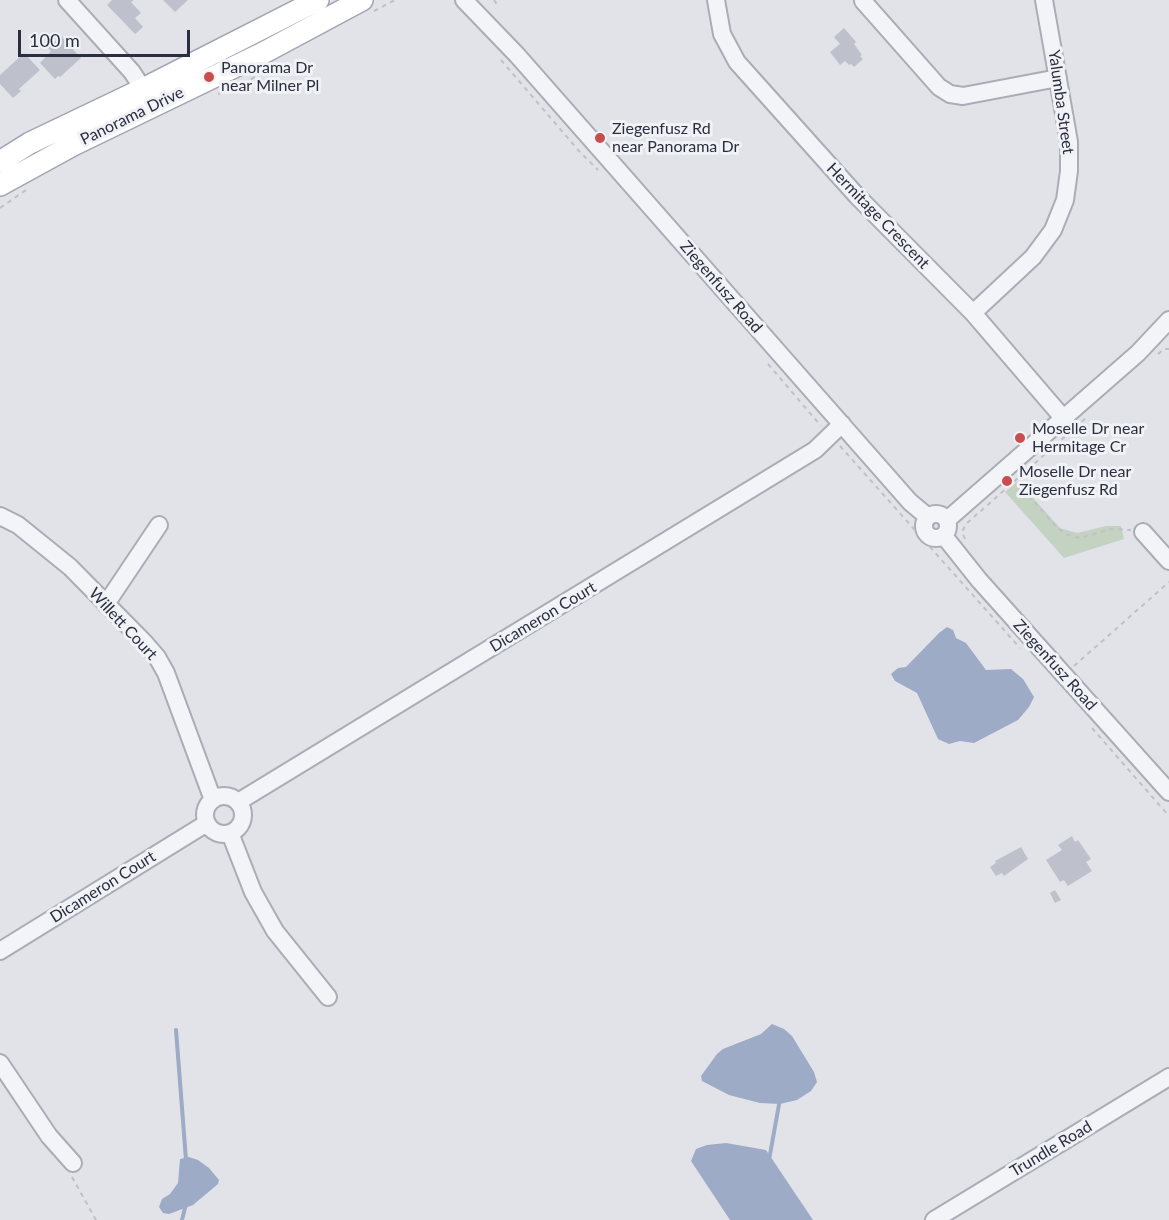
<!DOCTYPE html>
<html>
<head>
<meta charset="utf-8">
<style>
  body { margin:0 }
  #map { position:relative; width:1169px; height:1220px; overflow:hidden; background:#e1e3e9; font-family:Lato,sans-serif }
  canvas { display:block }
  .scale { position:absolute; left:18px; top:30px; width:172px; height:27px; box-sizing:border-box; border:3px solid #2a2e40; border-top:0; padding-left:8px; font-size:18px; line-height:21px; white-space:nowrap; color:#2a2e40; -webkit-text-stroke:4px #f0f2f6; paint-order:stroke }
</style>
</head>
<body>
<div id="map">
<canvas width="1169" height="1220"></canvas>
<div class="scale">100 m</div>
</div>
<script>
const g = document.querySelector('canvas').getContext('2d');
g.lineJoin = 'round';
function fill(path, color) {
  g.fillStyle = color;
  g.fill(path, 'evenodd');
}
function toPath(rows) {
  const path = new Path2D();
  for (const r of rows) {
    if (r.length === 3) {
      path.moveTo(r[0] + r[2], r[1]);
      path.arc(r[0], r[1], r[2], 0, 2 * Math.PI);
      continue;
    }
    path.moveTo(r[0], r[1]);
    for (let i = 2; i < r.length; i += 2) path.lineTo(r[i], r[i + 1]);
  }
  return path;
}
function trace(path, color, width, dash) {
  g.strokeStyle = color;
  g.lineWidth = width;
  g.lineCap = dash ? 'butt' : 'round';
  g.setLineDash(dash || []);
  g.stroke(path);
}
function write(font, color, halo, rows, align = 'center') {
  g.font = font + ' Lato,sans-serif';
  g.lineWidth = 6;
  g.setLineDash([]);
  g.textBaseline = 'middle';
  g.strokeStyle = halo;
  g.fillStyle = color;
  for (const [text, x, y, turn = 0] of rows) {
    g.save();
    g.translate(x, y);
    g.rotate((+turn || 0) * Math.PI / 180);
    g.textAlign = isNaN(turn) ? turn : align;
    if (halo) g.strokeText(text, 0, 0);
    g.fillText(text, 0, 0);
    g.restore();
  }
}
fill(toPath([
  [1018,481,1060,528,1077,533,1106,526,1121,526,1124,539,1064,558,1005,492]
]), '#c4d2c2');
fill(toPath([
  [947,627,953,630,956,638,966,643,986,670,1011,669,1023,679,1034,697,1029,707,1018,720,974,743,960,741,949,744,938,739,917,693,895,681,891,674,898,668,906,667,939,633],
  [772,1024,784,1029,792,1036,814,1072,817,1082,811,1091,797,1100,780,1104,760,1103,729,1095,702,1081,701,1076,717,1054,723,1049,761,1034],
  [726,1143,766,1150,813,1220,730,1220,691,1161,696,1149,707,1145],
  [189,1157,198,1160,209,1168,219,1180,218,1184,193,1205,169,1214,163,1213,159,1207,162,1199,170,1194,178,1183,180,1159]
]), '#9dabc7');
trace(toPath([
  [176,1030,186,1160],
  [769,1160,780,1099],
  [182,1220,186,1204]
]), '#9dabc7', 4);
fill(toPath([
  [112,0,134,0,131,2,141,13,135,18,143,27,135,34,107,5],
  [163,0,188,0,175,12],
  [844,28,856,42,854,44,862,55,860,56,863,59,854,67,851,64,849,65,845,61,840,65,830,52,840,44,834,37],
  [61,36,81,58,60,77,58,76,55,79,40,63,51,51,48,48],
  [24,53,40,70,19,89,21,91,13,98,0,84,0,75],
  [1072,836,1075,842,1078,840,1091,859,1086,862,1092,871,1068,886,1064,880,1060,882,1046,860,1062,850,1058,845],
  [1021,847,1028,859,1004,876,1002,873,996,876,990,867,996,863,995,861],
  [1055,890,1061,900,1055,903,1050,893]
]), '#bec1cb');
const minor = toPath([
  [67,0,132,72,143,89],
  [464,0,517,55,910,502,928,517],
  [716,0,722,34,737,62,857,196,973,313,1064,419],
  [863,1,939,87,950,94,963,96,1058,78],
  [973,313,1033,257,1053,230,1065,200,1069,171,1069,142,1044,0],
  [936,526,12],
  [0,516,18,525,70,567,144,642,157,657,166,673,213,800],
  [947,520,1138,353,1169,320],
  [1143,532,1169,561],
  [944,536,979,580,1169,792],
  [106,604,159,525],
  [224,815,19],
  [238,802,815,450,842,424],
  [230,833,253,892,275,931,328,997],
  [0,951,207,823],
  [0,1063,49,1136,73,1163],
  [934,1220,1169,1077]
]);
const major = toPath([
  [0,162,30,143,143,89,318,0],
  [0,185,73,145,263,53,362,0]
]);
trace(minor, '#aaadb6', 20);
trace(major, '#a1a5b4', 24);
trace(toPath([
  [494,0,499,7],
  [374,11,395,0],
  [501,60,579,151,598,170],
  [218,94,247,82,259,74],
  [0,208,26,190],
  [1158,354,1164,349,1169,349],
  [768,364,821,426],
  [840,446,1020,648],
  [1017,482,1057,528,1068,535,1080,538,1111,529,1131,530],
  [965,539,962,532,966,524,1086,418],
  [1074,666,1169,582],
  [1092,728,1169,816],
  [72,1177,96,1220]
]), '#bfc1c7', 2, [4.5, 4.5]);
trace(minor, '#f3f4f7', 16);
trace(major, '#fff', 21);
for (const [x, y, r, color] of [
  [209,77,6,"#c84d4c"],
  [600,138,6,"#c84d4c"],
  [1020,438,6,"#c84d4c"],
  [1007,481,6,"#c84d4c"]
]) {
  const dot = new Path2D();
  dot.arc(x, y, r, 0, 2 * Math.PI);
  g.fillStyle = color;
  g.fill(dot);
  trace(dot, '#f0f2f6', 2);
}
write('16px', '#2a2e40', '#f0f2f6', [
  ["Panorama Dr",221,68],
  ["near Milner Pl",221,86],
  ["Ziegenfusz Rd",612,129],
  ["near Panorama Dr",612,147],
  ["Moselle Dr near",1032,429],
  ["Hermitage Cr",1032,447],
  ["Moselle Dr near",1019,472],
  ["Ziegenfusz Rd",1019,490]
], 'left');
write('16px', '#2a2e40', '#f0f2f6', [
  ["Yalumba Street",1061,102,82],
  ["Panorama Drive",132,116,-26],
  ["Hermitage Crescent",878,216,46],
  ["Ziegenfusz Road",721,287,49],
  ["Dicameron Court",543,617,-31],
  ["Willett Court",123,624,47],
  ["Ziegenfusz Road",1055,665,48],
  ["Dicameron Court",103,887,-32],
  ["Trundle Road",1051,1149,-31]
]);
</script>
</body>
</html>
